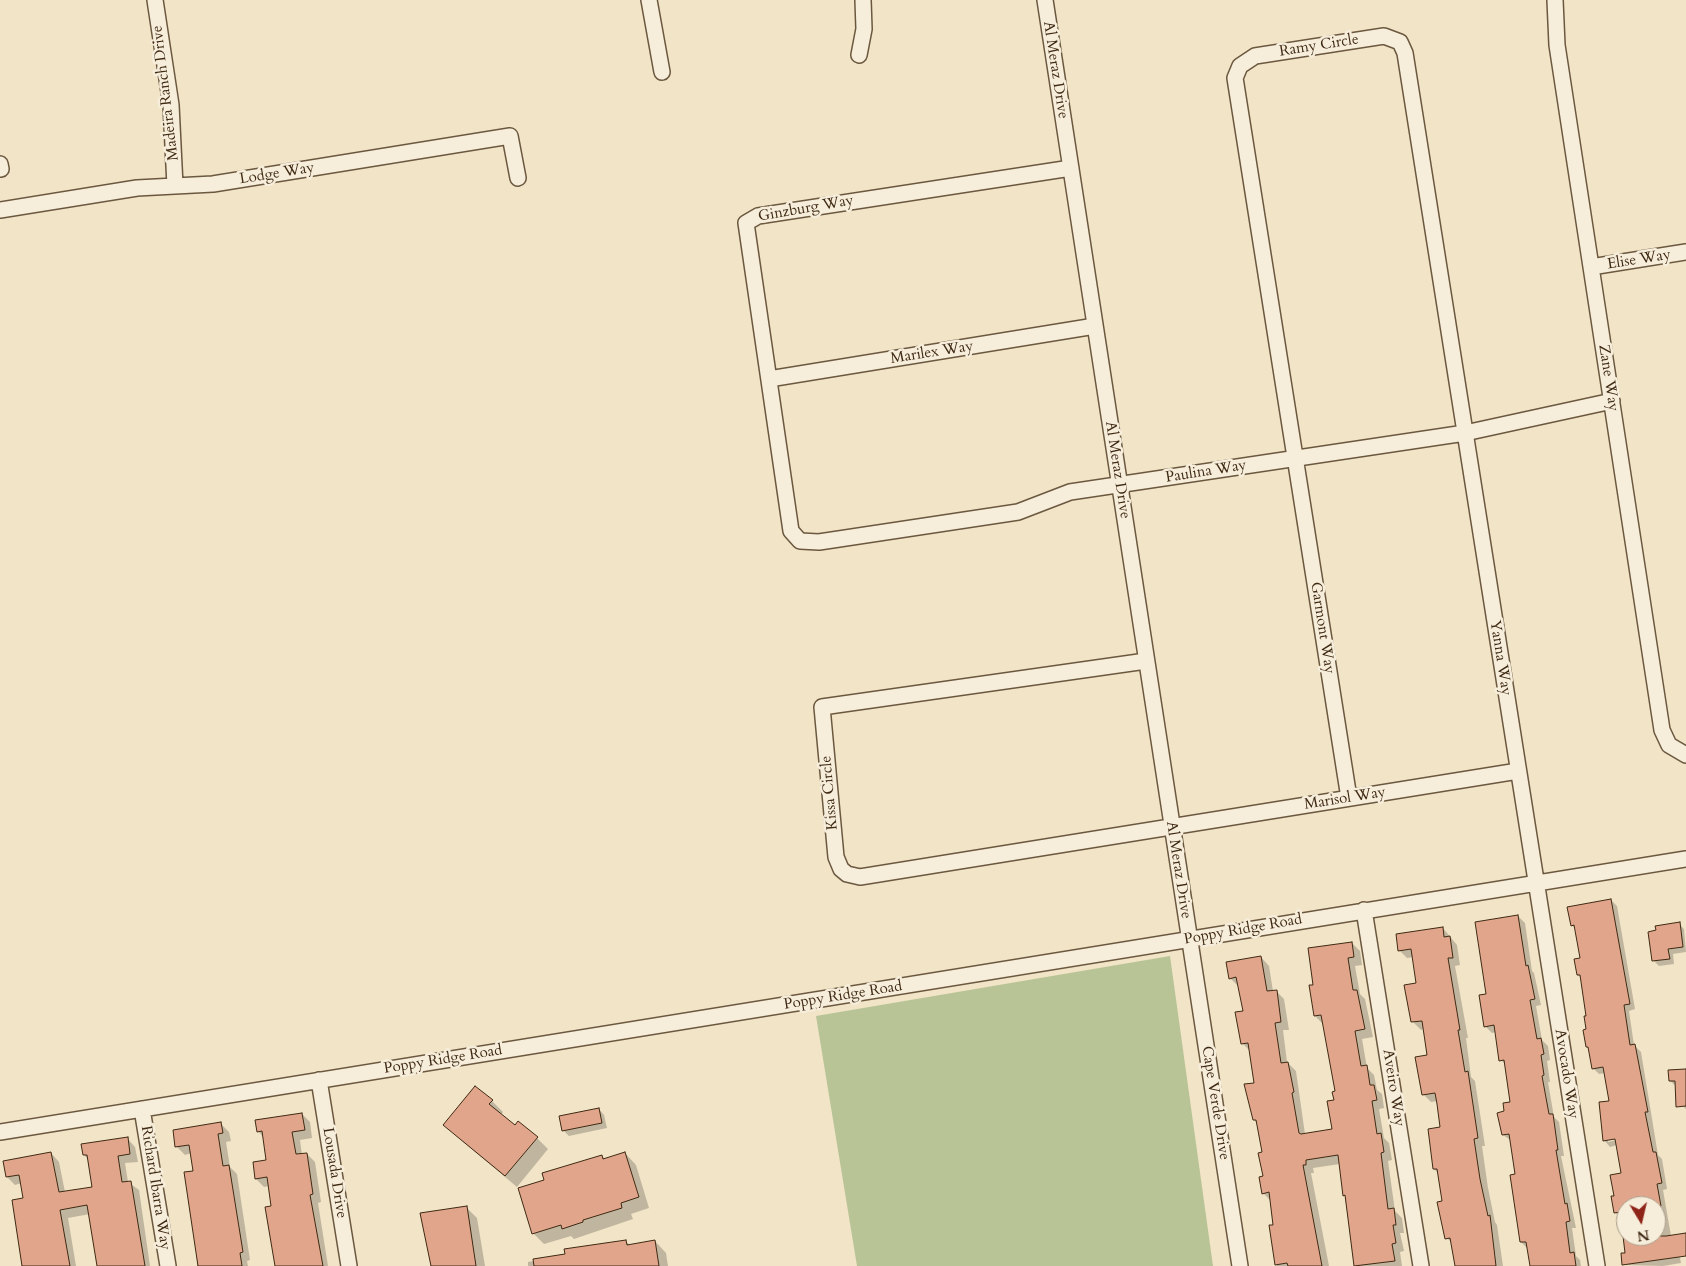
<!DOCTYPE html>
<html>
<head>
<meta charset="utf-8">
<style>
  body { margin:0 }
  #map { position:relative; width:1686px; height:1266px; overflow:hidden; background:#f1e4c7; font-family:Cardo,serif }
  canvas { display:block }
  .north { position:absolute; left:1616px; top:1196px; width:50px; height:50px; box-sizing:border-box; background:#f6eddb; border:1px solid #ac9f8b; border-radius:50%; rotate:171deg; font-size:14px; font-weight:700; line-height:20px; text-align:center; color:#3e2912 }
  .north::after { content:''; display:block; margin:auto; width:18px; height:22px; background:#8f2418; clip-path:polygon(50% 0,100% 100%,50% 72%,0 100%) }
</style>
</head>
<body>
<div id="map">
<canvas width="1686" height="1266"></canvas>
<div class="north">N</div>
</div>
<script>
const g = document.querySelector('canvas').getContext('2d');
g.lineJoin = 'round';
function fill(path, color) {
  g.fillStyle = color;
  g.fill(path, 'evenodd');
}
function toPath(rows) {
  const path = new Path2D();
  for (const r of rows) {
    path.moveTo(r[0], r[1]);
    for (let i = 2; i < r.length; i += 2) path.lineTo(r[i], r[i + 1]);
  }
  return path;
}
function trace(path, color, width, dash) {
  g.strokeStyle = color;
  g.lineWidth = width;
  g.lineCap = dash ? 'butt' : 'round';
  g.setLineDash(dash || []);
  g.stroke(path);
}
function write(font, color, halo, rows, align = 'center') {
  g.font = font + ' Cardo,serif';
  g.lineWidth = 5;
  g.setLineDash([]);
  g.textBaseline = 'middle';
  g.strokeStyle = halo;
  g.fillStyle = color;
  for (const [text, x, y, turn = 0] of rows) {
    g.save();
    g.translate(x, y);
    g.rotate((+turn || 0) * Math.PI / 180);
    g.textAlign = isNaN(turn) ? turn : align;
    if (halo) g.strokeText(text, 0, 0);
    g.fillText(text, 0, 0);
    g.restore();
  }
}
fill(toPath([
  [1170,956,1213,1266,857,1266,816,1016]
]), '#b9c496');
fill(toPath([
  [1611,900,1617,906,1635,1009,1629,1011,1634,1045,1641,1052,1658,1155,1662,1159,1667,1189,1663,1190,1671,1236,1686,1234,1686,1251,1679,1252,1681,1263,1663,1266,1624,1265,1627,1254,1621,1219,1615,1212,1615,1197,1622,1174,1617,1145,1610,1147,1604,1140,1610,1102,1606,1073,1599,1074,1593,1068,1589,1049,1587,1047,1588,1017,1581,978,1578,975,1581,959,1576,930,1572,925],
  [1608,1139,1621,1139,1608,1142],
  [1626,1206,1656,1206,1656,1236,1626,1236],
  [1518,916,1525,923,1532,971,1534,973,1541,1005,1536,1006,1542,1040,1548,1046,1550,1060,1547,1061,1550,1082,1548,1082,1554,1117,1559,1122,1564,1156,1561,1156,1576,1228,1572,1228,1576,1256,1580,1260,1581,1266,1532,1266,1528,1249,1521,1242,1512,1141,1503,1135,1506,1112,1511,1103,1506,1065,1501,1060,1496,1032,1492,1033,1485,1026,1488,995],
  [1679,924,1684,929,1686,952,1673,954,1674,964,1659,966,1654,961],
  [1443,928,1457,945,1460,965,1455,966,1468,1038,1466,1038,1471,1077,1475,1081,1485,1146,1482,1146,1488,1188,1495,1222,1497,1225,1503,1266,1456,1266,1452,1243,1447,1238,1439,1174,1434,1169,1442,1128,1438,1101,1431,1102,1423,1094,1428,1056,1424,1029,1421,1030,1413,1022,1406,986,1418,984,1414,957,1407,958,1399,950],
  [1352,943,1360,951,1362,965,1355,966,1360,994,1365,999,1373,1037,1362,1039,1367,1068,1374,1075,1377,1090,1382,1094,1384,1108,1379,1109,1384,1138,1389,1143,1392,1160,1388,1161,1395,1211,1402,1218,1404,1233,1400,1233,1404,1251,1400,1252,1402,1266,1355,1266,1340,1164,1313,1168,1314,1173,1311,1173,1329,1266,1277,1266,1271,1201,1263,1193,1263,1153,1258,1124,1254,1120,1255,1084,1250,1051,1242,1043,1244,1012,1238,986,1230,978,1261,957,1269,966,1273,991,1276,991,1284,999,1289,1030,1283,1030,1287,1062,1296,1071,1305,1134,1333,1130,1336,1092,1324,1025,1315,1016,1314,986],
  [1686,1070,1686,1109,1677,1100,1677,1087,1670,1081],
  [492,1101,503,1112,501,1115,515,1127,537,1138,548,1149,517,1187,456,1136],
  [599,1109,604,1115,607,1128,569,1136,564,1131],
  [302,1114,310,1122,312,1138,300,1140,302,1155,307,1154,315,1162,321,1202,318,1203,328,1266,276,1266,270,1186,264,1187,256,1179,268,1161,264,1138,258,1131],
  [221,1124,229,1132,231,1141,226,1142,230,1167,237,1174,250,1260,247,1261,248,1266,197,1266,194,1172,192,1153,185,1155,176,1146],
  [127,1138,135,1147,138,1162,125,1163,128,1182,139,1190,150,1266,98,1266,90,1214,68,1218,76,1266,24,1266,25,1199,22,1183,15,1185,7,1177,51,1153,59,1162,65,1192,94,1188,89,1160,84,1155],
  [625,1153,636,1165,649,1208,631,1214,633,1219,574,1239,571,1236,544,1244,533,1233,546,1181,602,1156,605,1159],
  [466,1207,477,1218,485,1266,430,1266],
  [625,1241,630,1245,655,1241,666,1253,668,1266,528,1266,528,1262,566,1255]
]), '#0003');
const building = toPath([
  [1611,899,1630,1004,1624,1005,1630,1045,1635,1044,1648,1112,1645,1112,1653,1152,1656,1152,1662,1183,1657,1184,1661,1206,1626,1206,1626,1211,1614,1213,1611,1196,1614,1196,1610,1175,1621,1173,1615,1139,1603,1141,1599,1102,1609,1101,1603,1067,1592,1069,1588,1047,1586,1047,1583,1030,1586,1029,1584,1016,1586,1016,1580,975,1577,975,1574,959,1580,958,1574,925,1571,926,1567,907,1611,899],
  [1518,915,1526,966,1528,965,1535,999,1530,1000,1537,1039,1541,1038,1544,1054,1541,1055,1544,1075,1542,1076,1549,1114,1553,1114,1558,1150,1556,1150,1565,1204,1567,1203,1570,1221,1566,1222,1570,1253,1574,1252,1576,1266,1530,1266,1526,1242,1520,1242,1510,1175,1515,1174,1509,1134,1502,1135,1497,1113,1504,1111,1503,1103,1510,1102,1504,1060,1499,1061,1494,1025,1484,1027,1479,995,1486,994,1475,922,1518,915],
  [1680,922,1683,947,1668,949,1670,959,1652,961,1648,932,1656,930,1655,926,1680,922],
  [1443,927,1444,937,1450,936,1453,958,1448,958,1460,1030,1458,1030,1465,1072,1468,1071,1478,1138,1474,1139,1480,1179,1488,1216,1490,1215,1496,1266,1455,1266,1450,1238,1445,1239,1437,1202,1442,1201,1437,1169,1433,1169,1428,1129,1440,1127,1437,1104,1435,1093,1422,1095,1415,1057,1427,1055,1422,1021,1411,1022,1404,985,1416,983,1411,949,1398,951,1396,934,1443,927],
  [1352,942,1354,957,1348,958,1353,990,1357,990,1365,1029,1355,1031,1361,1066,1367,1065,1370,1085,1374,1085,1377,1100,1372,1101,1377,1134,1381,1133,1384,1152,1381,1153,1388,1209,1394,1208,1396,1225,1393,1225,1396,1243,1392,1244,1395,1261,1354,1266,1345,1195,1343,1196,1338,1155,1306,1160,1306,1165,1303,1165,1322,1266,1288,1266,1287,1263,1275,1265,1269,1225,1273,1225,1269,1192,1262,1194,1259,1177,1263,1176,1258,1153,1262,1152,1256,1120,1253,1120,1244,1084,1254,1083,1248,1043,1241,1044,1235,1012,1243,1011,1236,977,1229,979,1226,962,1261,956,1267,991,1277,990,1281,1022,1275,1023,1281,1063,1288,1062,1294,1092,1292,1093,1299,1133,1301,1134,1332,1129,1327,1101,1334,1100,1332,1092,1335,1091,1321,1015,1314,1016,1309,985,1313,985,1308,948,1352,942],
  [1686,1069,1686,1106,1676,1107,1675,1081,1669,1081,1668,1070,1686,1069],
  [475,1086,493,1100,489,1104,515,1125,518,1121,538,1137,505,1176,443,1125,475,1086],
  [599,1108,602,1123,562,1131,559,1116,599,1108],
  [302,1113,305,1130,292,1132,296,1154,307,1153,313,1194,310,1195,323,1266,275,1266,265,1207,271,1206,267,1177,255,1179,253,1162,266,1160,262,1131,257,1132,255,1120,302,1113],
  [221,1122,223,1133,218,1134,223,1166,229,1165,243,1252,240,1253,242,1266,198,1266,184,1172,193,1171,189,1145,175,1147,173,1130,221,1122],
  [128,1137,130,1154,118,1156,122,1182,131,1181,145,1266,97,1266,87,1205,60,1210,70,1266,22,1266,12,1200,23,1198,19,1175,6,1177,3,1161,51,1152,59,1192,92,1187,87,1155,83,1155,81,1144,128,1137],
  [625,1152,639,1197,621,1203,622,1208,583,1220,583,1222,562,1229,561,1225,532,1234,518,1188,544,1180,542,1173,602,1155,603,1159,625,1152],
  [467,1206,476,1266,431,1266,420,1213,467,1206],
  [1686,1233,1686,1256,1622,1265,1621,1253,1625,1253,1623,1236,1666,1236,1686,1233],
  [626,1240,627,1245,655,1240,659,1266,534,1266,533,1259,565,1254,564,1249,626,1240]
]);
fill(building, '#e1a58c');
trace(building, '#3e2912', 1);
const minor = toPath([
  [155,0,171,105,175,186],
  [649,0,662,72],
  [1045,0,1240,1266],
  [1555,0,1557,45,1662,730,1669,745,1686,755],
  [859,55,864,29,863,0],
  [0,164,1,169],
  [1071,168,758,216,746,223,791,531,800,541,819,542,1018,512,1070,492,1465,433,1612,401],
  [0,210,137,188,213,184,510,136,518,178],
  [1591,267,1686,252],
  [769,379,1095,326],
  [1146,661,822,707,836,857,841,869,847,874,860,877,1518,771],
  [1349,798,1235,78,1240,66,1255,56,1384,36,1400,42,1405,53,1597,1266],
  [1364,910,1421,1266],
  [319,1080,349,1266],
  [142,1109,168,1266],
  [0,1132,1686,859]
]);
trace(minor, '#6b583f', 18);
trace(minor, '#f6eddb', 15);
write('15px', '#3e2912', '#f6eddb', [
  ["Ramy Circle",1319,46,-9],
  ["Al Meraz Drive",1055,70,81],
  ["Madeira Ranch Drive",166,93,-97],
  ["Lodge Way",277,174,-9],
  ["Ginzburg Way",806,209,-10],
  ["Elise Way",1639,260,-9],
  ["Marilex Way",932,353,-9],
  ["Zane Way",1608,378,81],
  ["Al Meraz Drive",1117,470,81],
  ["Paulina Way",1206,472,-9],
  ["Garmont Way",1322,628,81],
  ["Yanna Way",1500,658,81],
  ["Kissa Circle",830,793,-95],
  ["Marisol Way",1345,799,-9],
  ["Al Meraz Drive",1178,870,81],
  ["Poppy Ridge Road",1243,930,-10],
  ["Poppy Ridge Road",843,996,-9],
  ["Poppy Ridge Road",443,1060,-9],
  ["Avocado Way",1566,1074,81],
  ["Aveiro Way",1393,1088,81],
  ["Cape Verde Drive",1215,1103,81],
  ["Lousada Drive",334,1173,81],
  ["Richard Ibarra Way",155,1188,81]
]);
</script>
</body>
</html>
